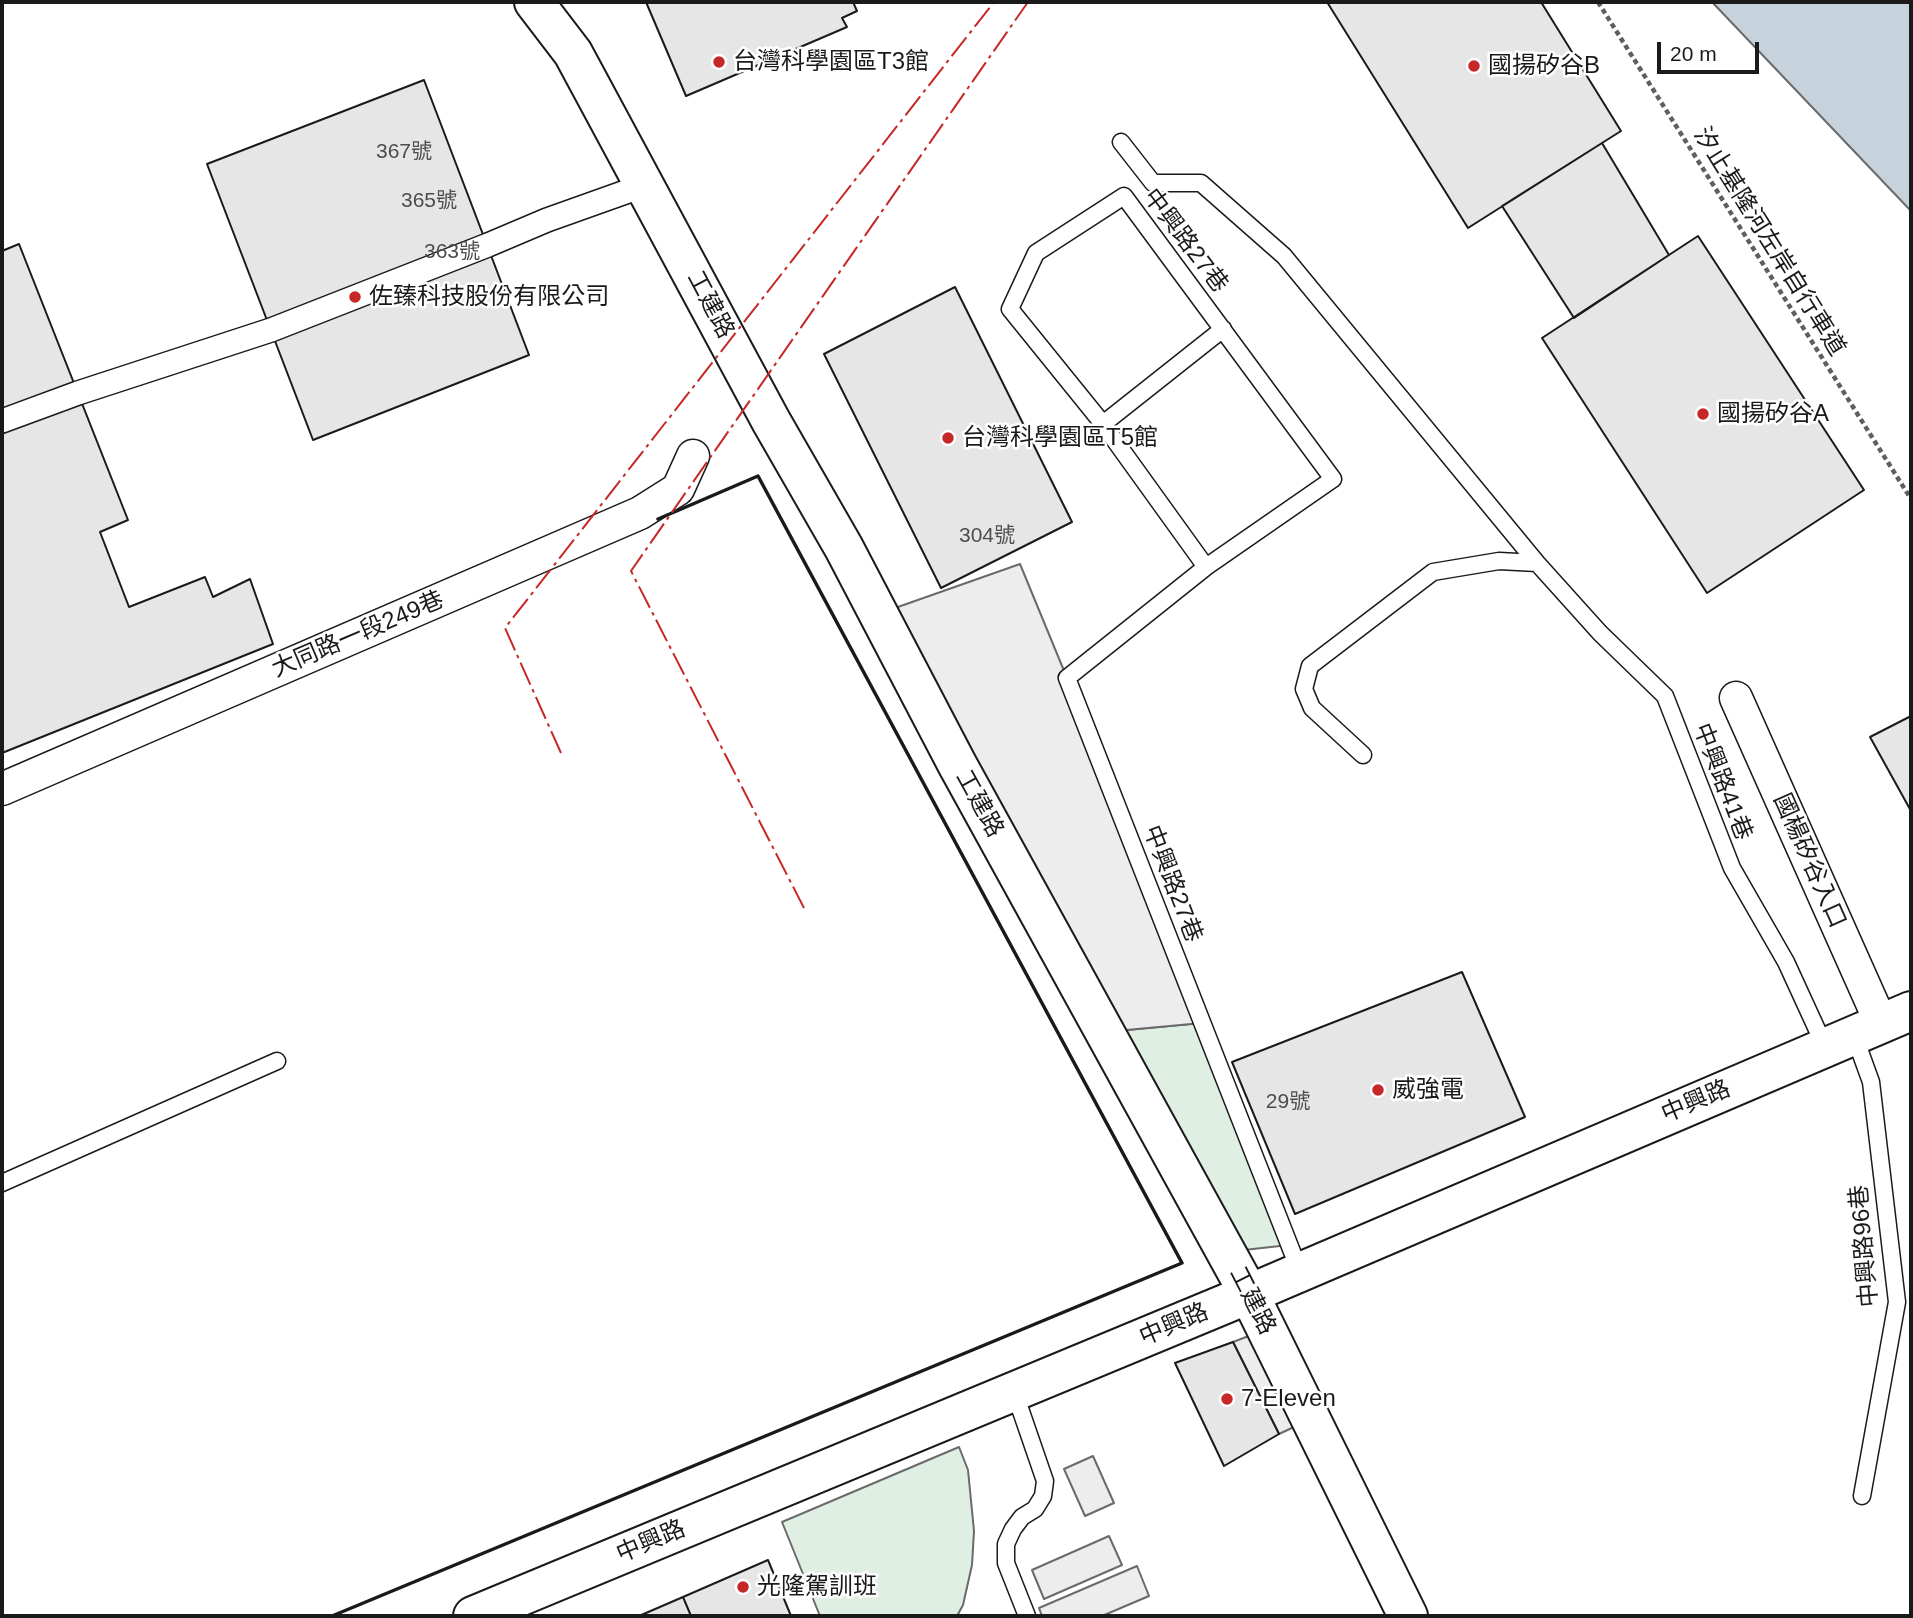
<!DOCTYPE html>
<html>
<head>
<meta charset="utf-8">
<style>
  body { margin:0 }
  #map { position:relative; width:1913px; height:1618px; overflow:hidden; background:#fff; font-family:Helvetica,sans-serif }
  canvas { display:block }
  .frame { position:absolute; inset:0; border:4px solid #1a1a1a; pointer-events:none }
  .scale { position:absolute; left:1657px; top:42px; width:102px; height:32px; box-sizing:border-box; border:4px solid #1a1a1a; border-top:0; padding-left:9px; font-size:21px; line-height:24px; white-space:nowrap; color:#1a1a1a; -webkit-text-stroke:5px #fff; paint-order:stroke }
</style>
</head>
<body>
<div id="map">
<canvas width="1913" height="1618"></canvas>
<div class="frame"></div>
<div class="scale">20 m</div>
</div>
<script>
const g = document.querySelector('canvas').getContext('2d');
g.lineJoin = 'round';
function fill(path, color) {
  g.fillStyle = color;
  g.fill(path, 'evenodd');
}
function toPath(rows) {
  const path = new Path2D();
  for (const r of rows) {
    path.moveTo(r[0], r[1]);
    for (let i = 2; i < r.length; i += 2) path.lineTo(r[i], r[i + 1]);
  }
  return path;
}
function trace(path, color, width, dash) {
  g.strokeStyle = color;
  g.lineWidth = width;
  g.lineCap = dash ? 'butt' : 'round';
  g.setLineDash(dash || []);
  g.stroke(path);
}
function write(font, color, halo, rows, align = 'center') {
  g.font = font + ' Helvetica,"Noto Sans TC",sans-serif';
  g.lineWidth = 5;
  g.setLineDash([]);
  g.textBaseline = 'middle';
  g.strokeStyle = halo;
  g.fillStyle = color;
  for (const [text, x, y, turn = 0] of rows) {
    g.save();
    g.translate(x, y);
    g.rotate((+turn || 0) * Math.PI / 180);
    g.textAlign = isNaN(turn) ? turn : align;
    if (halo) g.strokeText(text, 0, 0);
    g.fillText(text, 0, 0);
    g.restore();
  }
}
const green = toPath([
  [1202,1023,1289,1245,1226,1252,1105,1032,1202,1023],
  [959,1447,968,1470,974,1531,972,1565,963,1605,957,1616,820,1616,782,1522,959,1447]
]);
fill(green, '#e0efe3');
trace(green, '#6a6a6a', 2);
const parking = toPath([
  [1020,564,1067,678,1202,1023,1105,1032,878,614,1020,564],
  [1267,1329,1311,1419,1279,1434,1233,1342,1267,1329],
  [1093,1456,1114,1503,1085,1516,1064,1469,1093,1456],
  [1109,1536,1122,1565,1044,1599,1032,1570,1109,1536],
  [1137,1566,1149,1596,1102,1616,1042,1616,1039,1608,1137,1566]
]);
fill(parking, '#ededed');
trace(parking, '#6a6a6a', 2);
const water = toPath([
  [1712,2,1911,2,1911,211,1712,2]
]);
fill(water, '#c6d2dc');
trace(water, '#6a6a6a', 2);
const building = toPath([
  [646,2,853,2,857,11,842,18,847,27,686,96,646,2],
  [1327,2,1541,2,1621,131,1468,228,1327,2],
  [424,80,529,355,313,440,207,164,424,80],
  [1602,143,1669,255,1574,318,1502,206,1602,143],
  [1698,236,1864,490,1707,593,1542,338,1698,236],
  [19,244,128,520,100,532,129,607,205,577,213,597,250,579,273,644,2,753,2,251,19,244],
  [955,287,1072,522,941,588,824,354,955,287],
  [1911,716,1911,811,1870,737,1911,716],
  [1462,972,1525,1117,1295,1214,1232,1062,1462,972],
  [1233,1342,1279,1434,1224,1466,1175,1363,1233,1342],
  [768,1560,791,1616,691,1616,683,1597,768,1560],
  [683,1597,691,1616,639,1616,683,1597]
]);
fill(building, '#e6e6e6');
trace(building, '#1a1a1a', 2);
const service = toPath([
  [1121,142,1153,183,1201,183,1284,256,1537,563,1600,633,1665,696,1732,868,1786,962,1825,1047],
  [1103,424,1223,329],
  [1206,567,1103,424,1010,309,1036,253,1124,196,1333,479,1206,567,1067,678,1300,1272],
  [1363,755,1312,708,1304,689,1310,666,1433,572,1499,561,1537,563],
  [1854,1035,1871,1082,1897,1302,1862,1496],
  [2,1183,277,1061],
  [1014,1391,1045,1481,1043,1496,1035,1509,1022,1517,1013,1529,1006,1544,1006,1563,1027,1616]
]);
const pedestrian = toPath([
  [2,421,78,393,271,330,488,245,547,220,634,189]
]);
const minor = toPath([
  [1736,698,1881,1023],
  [2,789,640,513,678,489,693,456]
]);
const tertiary = toPath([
  [534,2,573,53,771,421,844,548,957,764,1249,1294,1408,1616],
  [473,1616,1249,1294,1911,1011]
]);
trace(service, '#1a1a1a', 19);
trace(pedestrian, '#1a1a1a', 26);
trace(minor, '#1a1a1a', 35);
trace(tertiary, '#1a1a1a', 42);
trace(toPath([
  [1598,2,1911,499]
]), '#5f5f5f', 4.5, [5, 3.5]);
trace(service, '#fff', 16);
trace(pedestrian, '#fff', 23);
trace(minor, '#fff', 32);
trace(tertiary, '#fff', 38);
trace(toPath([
  [332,1616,1182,1263,758,476,658,519]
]), '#1a1a1a', 3.5);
trace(toPath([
  [561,753,505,628,994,2],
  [804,908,631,571,1028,2]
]), '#c62828', 2, [24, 5, 3.5, 5]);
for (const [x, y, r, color] of [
  [719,62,7,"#c62828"],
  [1474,66,7,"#c62828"],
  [355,297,7,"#c62828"],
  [1703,414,7,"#c62828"],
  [948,438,7,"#c62828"],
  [1378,1090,7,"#c62828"],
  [1227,1399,7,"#c62828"],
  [743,1587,7,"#c62828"]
]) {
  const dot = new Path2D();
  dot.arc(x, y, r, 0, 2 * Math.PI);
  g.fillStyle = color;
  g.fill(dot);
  trace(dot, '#fff', 2.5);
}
write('21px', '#4d4d4d', null, [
  ["367號",404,152],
  ["365號",429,201],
  ["363號",452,252],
  ["304號",987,536],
  ["29號",1288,1102]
]);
write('24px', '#1a1a1a', '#fff', [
  ["台灣科學園區T3館",733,62],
  ["國揚矽谷B",1488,66],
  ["佐臻科技股份有限公司",369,297],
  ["國揚矽谷A",1717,414],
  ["台灣科學園區T5館",962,438],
  ["威強電",1392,1090],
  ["7-Eleven",1241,1399],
  ["光隆駕訓班",757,1587]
], 'left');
write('24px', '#1a1a1a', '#fff', [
  ["中興路27巷",1185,241,53],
  ["汐止基隆河左岸自行車道",1769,242,58],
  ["工建路",710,305,62],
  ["大同路一段249巷",358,635,-23],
  ["中興路41巷",1722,782,69],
  ["工建路",979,804,61],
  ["國楊矽谷入口",1809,861,66],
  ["中興路27巷",1172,884,69],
  ["中興路",1696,1102,-23],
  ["中興路96巷",1865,1246,-95],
  ["工建路",1252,1301,63],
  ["中興路",1174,1325,-23],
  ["中興路",651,1542,-23]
]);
</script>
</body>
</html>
